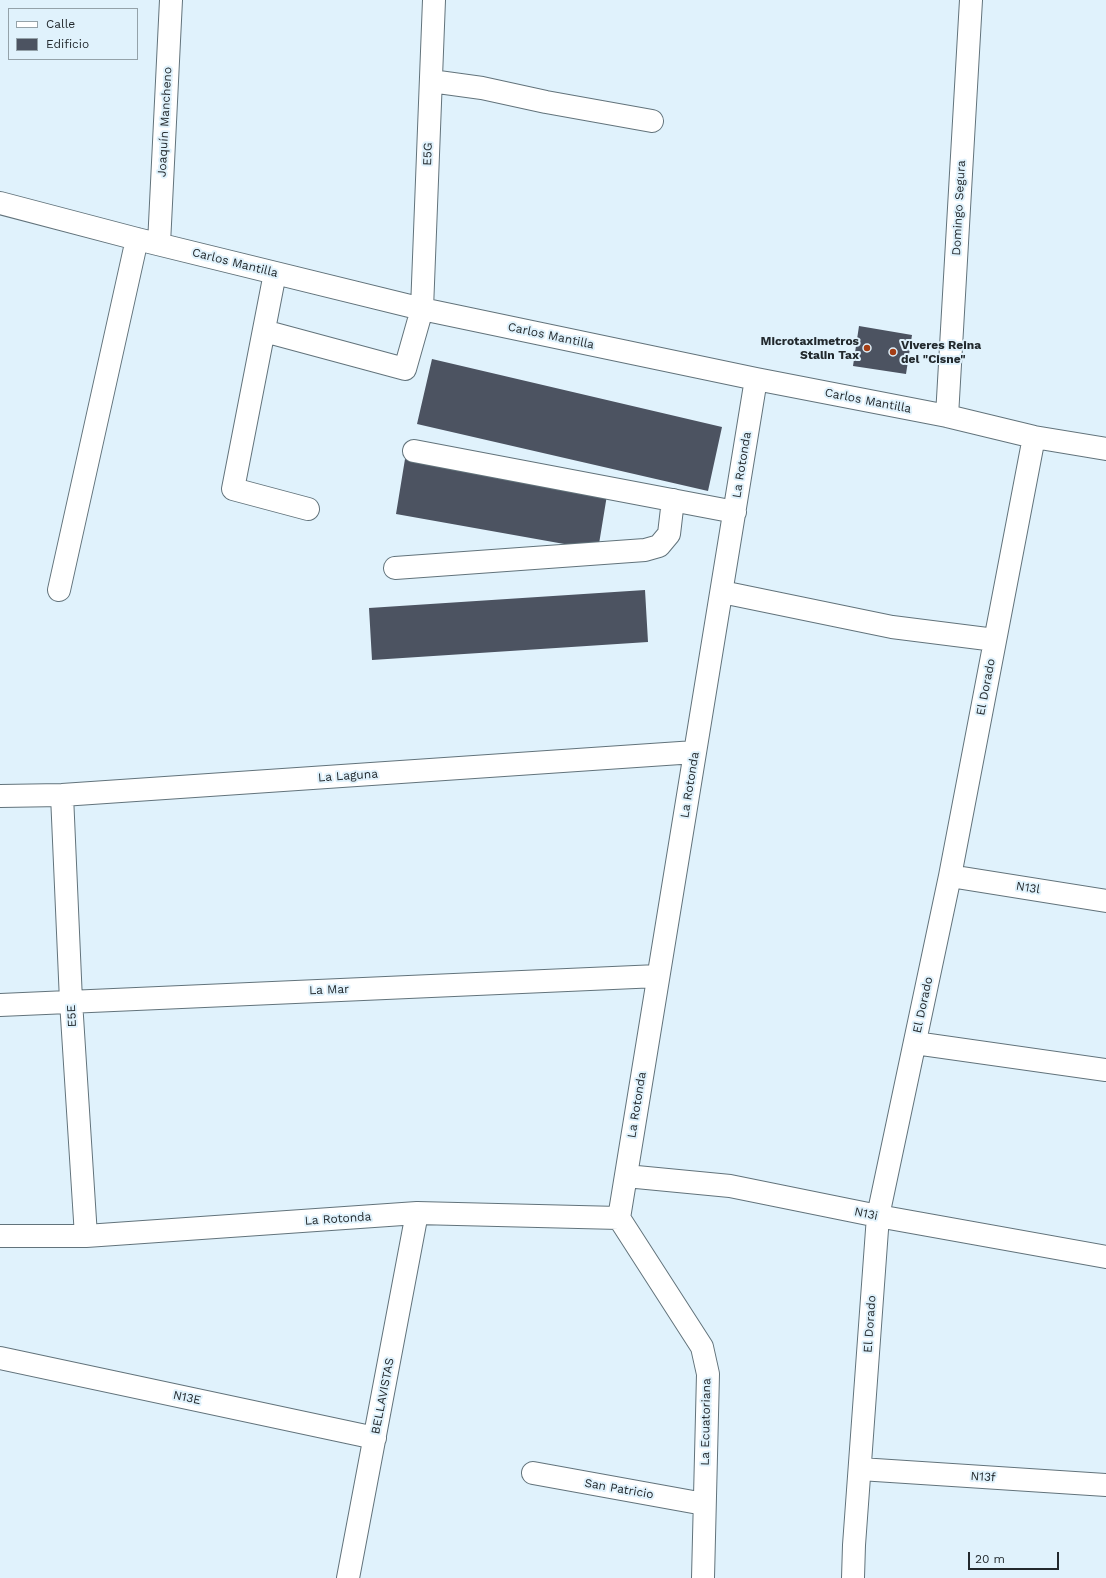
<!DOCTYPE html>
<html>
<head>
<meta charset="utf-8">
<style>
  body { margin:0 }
  #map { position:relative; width:1106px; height:1578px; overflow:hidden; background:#e0f2fc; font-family:"Work Sans",sans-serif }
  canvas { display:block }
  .legend { position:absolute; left:8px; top:8px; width:130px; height:52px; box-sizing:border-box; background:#e0f2fc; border:1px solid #94a2a9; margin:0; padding:5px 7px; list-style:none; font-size:12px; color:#22292d }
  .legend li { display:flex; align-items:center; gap:8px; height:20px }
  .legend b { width:20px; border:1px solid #94a2a9 }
  .scale { position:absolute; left:968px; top:1552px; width:91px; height:18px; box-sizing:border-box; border:2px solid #22292d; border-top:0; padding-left:5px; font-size:12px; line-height:14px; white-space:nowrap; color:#22292d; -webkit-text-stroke:3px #e0f2fc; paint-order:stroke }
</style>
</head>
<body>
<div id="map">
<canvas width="1106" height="1578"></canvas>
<ul class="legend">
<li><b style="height:5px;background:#fff"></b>Calle</li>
<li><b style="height:11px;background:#4c5361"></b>Edificio</li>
</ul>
<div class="scale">20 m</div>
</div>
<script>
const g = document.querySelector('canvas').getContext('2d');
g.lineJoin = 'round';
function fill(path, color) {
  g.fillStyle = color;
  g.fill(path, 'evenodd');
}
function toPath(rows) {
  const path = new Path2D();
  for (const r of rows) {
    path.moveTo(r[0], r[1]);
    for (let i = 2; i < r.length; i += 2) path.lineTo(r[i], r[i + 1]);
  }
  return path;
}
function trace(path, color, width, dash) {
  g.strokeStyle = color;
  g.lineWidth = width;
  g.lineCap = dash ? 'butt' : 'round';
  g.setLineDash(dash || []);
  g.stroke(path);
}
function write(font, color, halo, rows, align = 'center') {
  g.font = font + ' "Work Sans",sans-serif';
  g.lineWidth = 4;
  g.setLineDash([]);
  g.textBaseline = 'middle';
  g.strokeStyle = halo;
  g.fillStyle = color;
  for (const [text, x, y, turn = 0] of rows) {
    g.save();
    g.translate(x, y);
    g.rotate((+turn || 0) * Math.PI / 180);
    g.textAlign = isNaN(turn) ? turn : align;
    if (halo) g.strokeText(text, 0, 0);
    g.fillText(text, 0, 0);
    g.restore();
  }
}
fill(toPath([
  [859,326,912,335,906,374,853,366],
  [432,359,722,427,708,491,417,424],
  [405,459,607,495,598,550,396,514],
  [645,590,648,642,372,660,369,608]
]), '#4c5361');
const minor = toPath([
  [431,81,482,88,546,102,652,121],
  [0,203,137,239,422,309,756,379,947,416,1034,437,1106,449],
  [159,244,171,0],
  [275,273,233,489,308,509],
  [264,331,405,369,422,309,434,0],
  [947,416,971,0],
  [414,451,735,512],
  [395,568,645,550,659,546,669,534,673,500],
  [59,590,137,239],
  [722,592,892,627,995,640],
  [62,795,71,1001,86,1236],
  [0,796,62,795,695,752],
  [950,876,1106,901],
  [0,1005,658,976],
  [915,1043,1106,1070],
  [626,1176,730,1186,878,1216,1106,1257],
  [619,1218,756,379],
  [619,1218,702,1347,708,1374,703,1578],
  [0,1236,86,1236,417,1213,619,1218],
  [0,1358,375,1438],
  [860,1469,1106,1485],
  [533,1473,704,1504],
  [348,1578,417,1213],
  [853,1578,854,1545,878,1216,950,876,1034,437]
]);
trace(minor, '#62737b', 24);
trace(minor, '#fff', 22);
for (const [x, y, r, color] of [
  [867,348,4,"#a43e15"],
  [893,352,4,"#a43e15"]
]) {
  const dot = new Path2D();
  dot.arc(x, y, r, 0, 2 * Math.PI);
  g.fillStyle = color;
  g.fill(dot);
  trace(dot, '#e0f2fc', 1.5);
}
write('12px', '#22292d', '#e0f2fc', [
  ["Joaquín Mancheno",165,122,-87],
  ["E5G",428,154,-88],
  ["Domingo Segura",959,208,-87],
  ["Carlos Mantilla",235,263,14],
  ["Carlos Mantilla",551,336,12],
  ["Carlos Mantilla",868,401,11],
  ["La Rotonda",742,465,-81],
  ["El Dorado",986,687,-79],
  ["La Laguna",348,776,-4],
  ["La Rotonda",690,785,-81],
  ["N13l",1028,888,9],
  ["La Mar",329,990,-2],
  ["El Dorado",923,1005,-78],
  ["E5E",72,1016,-93],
  ["La Rotonda",637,1105,-81],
  ["N13i",866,1214,12],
  ["La Rotonda",338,1219,-4],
  ["El Dorado",870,1324,-86],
  ["BELLAVISTAS",383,1396,-79],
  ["N13E",187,1398,12],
  ["La Ecuatoriana",706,1422,-89],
  ["N13f",983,1477,4],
  ["San Patricio",619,1489,10]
]);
write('bold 12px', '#22292d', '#e0f2fc', [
  ["Microtaximetros",859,341],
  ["Stalin Tax",859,355],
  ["Viveres Reina",901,345,"left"],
  ["del \"Cisne\"",901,359,"left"]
], 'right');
</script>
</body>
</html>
